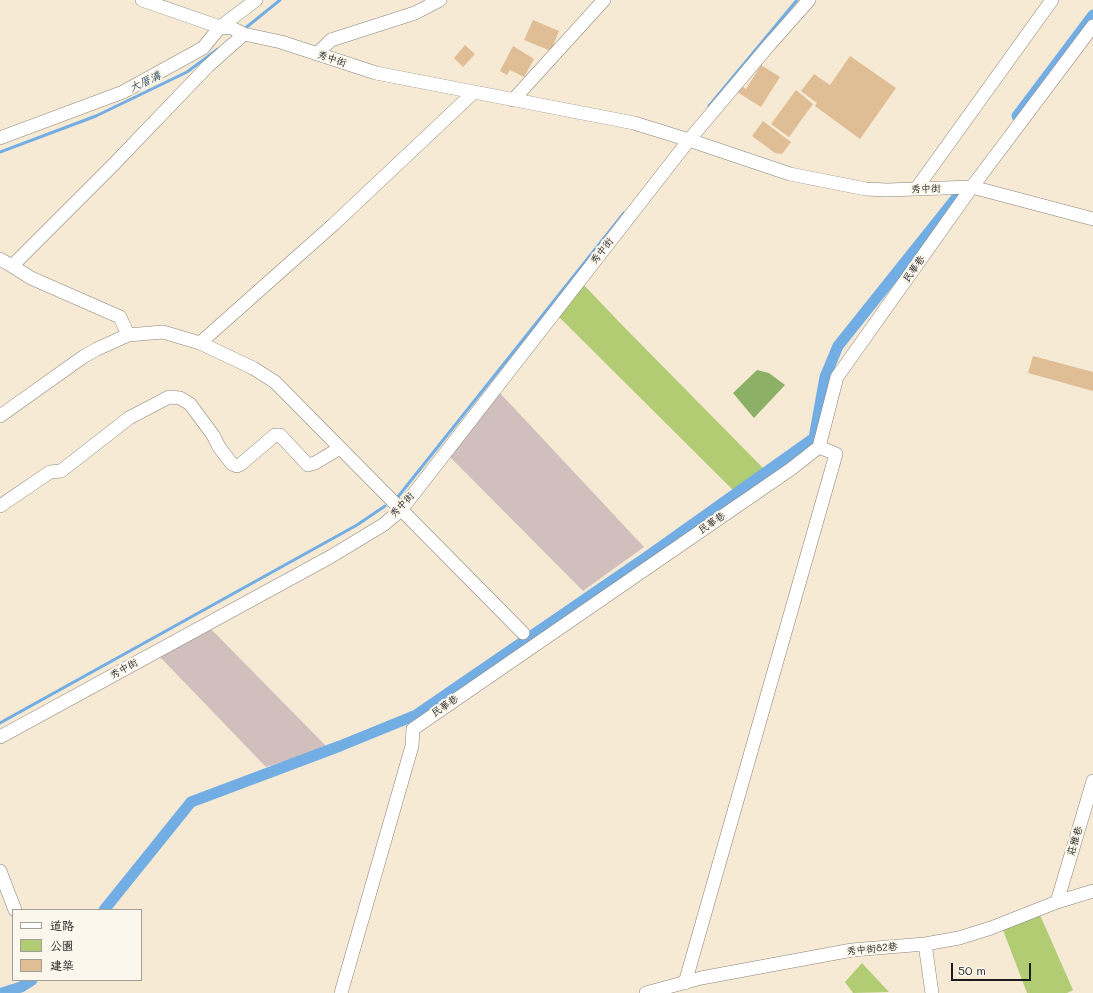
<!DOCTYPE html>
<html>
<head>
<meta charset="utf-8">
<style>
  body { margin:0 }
  #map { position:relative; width:1093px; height:993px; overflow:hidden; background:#f7ead5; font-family:Mali,"LXGW WenKai TC",sans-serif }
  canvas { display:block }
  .legend { position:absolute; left:12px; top:909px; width:130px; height:72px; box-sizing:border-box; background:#fbf7ec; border:1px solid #a29f99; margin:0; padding:5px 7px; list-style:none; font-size:12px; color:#1c1c1c }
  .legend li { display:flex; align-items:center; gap:8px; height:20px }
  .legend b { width:20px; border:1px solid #a29f99 }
  .scale { position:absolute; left:951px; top:963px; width:80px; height:18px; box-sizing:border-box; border:2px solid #1c1c1c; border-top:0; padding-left:5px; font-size:12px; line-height:14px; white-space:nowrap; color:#1c1c1c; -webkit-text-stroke:3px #fbf7ec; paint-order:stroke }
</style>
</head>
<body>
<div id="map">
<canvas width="1093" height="993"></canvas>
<ul class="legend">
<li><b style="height:5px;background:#fff"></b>道路</li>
<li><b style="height:11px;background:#b1cc73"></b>公園</li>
<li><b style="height:11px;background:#dfbd95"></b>建築</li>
</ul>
<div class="scale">50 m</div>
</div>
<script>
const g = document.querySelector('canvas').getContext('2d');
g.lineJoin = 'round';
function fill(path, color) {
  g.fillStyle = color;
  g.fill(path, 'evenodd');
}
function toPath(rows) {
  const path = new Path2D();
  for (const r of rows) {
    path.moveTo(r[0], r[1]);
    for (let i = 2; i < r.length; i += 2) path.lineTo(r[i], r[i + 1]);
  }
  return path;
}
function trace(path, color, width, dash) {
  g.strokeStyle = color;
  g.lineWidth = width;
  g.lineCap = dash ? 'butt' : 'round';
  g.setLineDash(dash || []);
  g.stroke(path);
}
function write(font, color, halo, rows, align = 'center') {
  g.font = font + ' Mali,"LXGW WenKai TC",sans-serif';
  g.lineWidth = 4;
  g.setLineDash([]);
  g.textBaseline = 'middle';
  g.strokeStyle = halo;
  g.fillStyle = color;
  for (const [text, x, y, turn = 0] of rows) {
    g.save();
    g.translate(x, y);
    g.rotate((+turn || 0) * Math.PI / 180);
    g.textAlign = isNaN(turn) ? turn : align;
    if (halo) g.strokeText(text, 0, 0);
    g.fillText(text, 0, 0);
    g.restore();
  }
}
fill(toPath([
  [499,392,644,547,583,591,446,453],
  [210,628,328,748,266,767,159,656]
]), '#d1bfbd');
fill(toPath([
  [582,283,623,326,764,469,733,490,557,315],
  [1040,915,1073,990,1067,993,1027,993,1003,930],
  [862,963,889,992,853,993,845,982]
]), '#b1cc73');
fill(toPath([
  [757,370,769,373,785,385,754,418,733,393]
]), '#8cb065');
trace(toPath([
  [243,30,280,0],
  [709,106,797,0],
  [0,152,96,116,187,72,218,49],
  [397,498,624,213],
  [0,723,357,525,385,506]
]), '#72aee4', 3);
trace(toPath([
  [1017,116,1093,15],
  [104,910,191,802,340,746,416,715,648,556,814,438,825,377,838,346,957,197],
  [2,993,21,987,32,980]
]), '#72aee4', 11);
fill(toPath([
  [533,20,559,31,551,51,524,40],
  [465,45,475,54,463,67,454,58],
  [513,46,534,59,524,77,510,70,507,75,500,71],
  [850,56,896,88,860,139,815,106,817,103,801,91,814,74,830,85],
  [761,65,780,77,761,107,734,90,738,84,746,89],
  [796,90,813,104,789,137,771,124],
  [763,121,791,142,782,154,775,153,752,136],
  [1033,356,1093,372,1093,391,1028,373]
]), '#dfbd95');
const minor = toPath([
  [142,0,220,27,232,28,244,34,281,42,376,73,634,123,689,140,790,174,866,189,887,190,972,187,1093,219],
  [317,54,331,40,415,13,440,0],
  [513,100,604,0],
  [0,138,123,92,203,48,220,27,256,0],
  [916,189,1052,0],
  [0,259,12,266,115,163,208,66,244,34],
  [12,266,31,278,120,317,128,335],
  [200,343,334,224,473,93,472,92],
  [0,416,83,357,97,349,128,335,163,332,200,343,253,368,275,382,523,633],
  [0,506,50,472,61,471,129,418,169,397,180,398,190,404,213,435,219,447,232,464,237,466,241,464,275,435,280,435,308,465,315,463,340,448],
  [0,737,330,557,383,525,401,510,689,140,770,44,809,0],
  [0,871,15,910],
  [1057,902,1093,781],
  [925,944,932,993],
  [685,983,836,454,819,447],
  [341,993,412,746,413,729,791,469,819,447,837,377,972,187,1093,26],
  [646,993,701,978,852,950,925,944,959,938,991,928,1057,902,1093,891]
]);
trace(minor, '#8a8378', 14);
trace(minor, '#fff', 13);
write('10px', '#1c1c1c', '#fbf7ec', [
  ["秀中街",332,59,18],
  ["秀中街",926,189,-2],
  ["秀中街",602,251,-52],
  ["民華巷",914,269,-55],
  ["秀中街",402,505,-47],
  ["民華巷",712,523,-34],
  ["秀中街",124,669,-29],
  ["民華巷",445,706,-34],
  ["莊雅巷",1075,841,-73],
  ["秀中街82巷",872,949,-6]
]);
write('italic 11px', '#3e566c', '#fbf7ec', [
  ["大厝溝",145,82,-25]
]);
</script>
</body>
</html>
